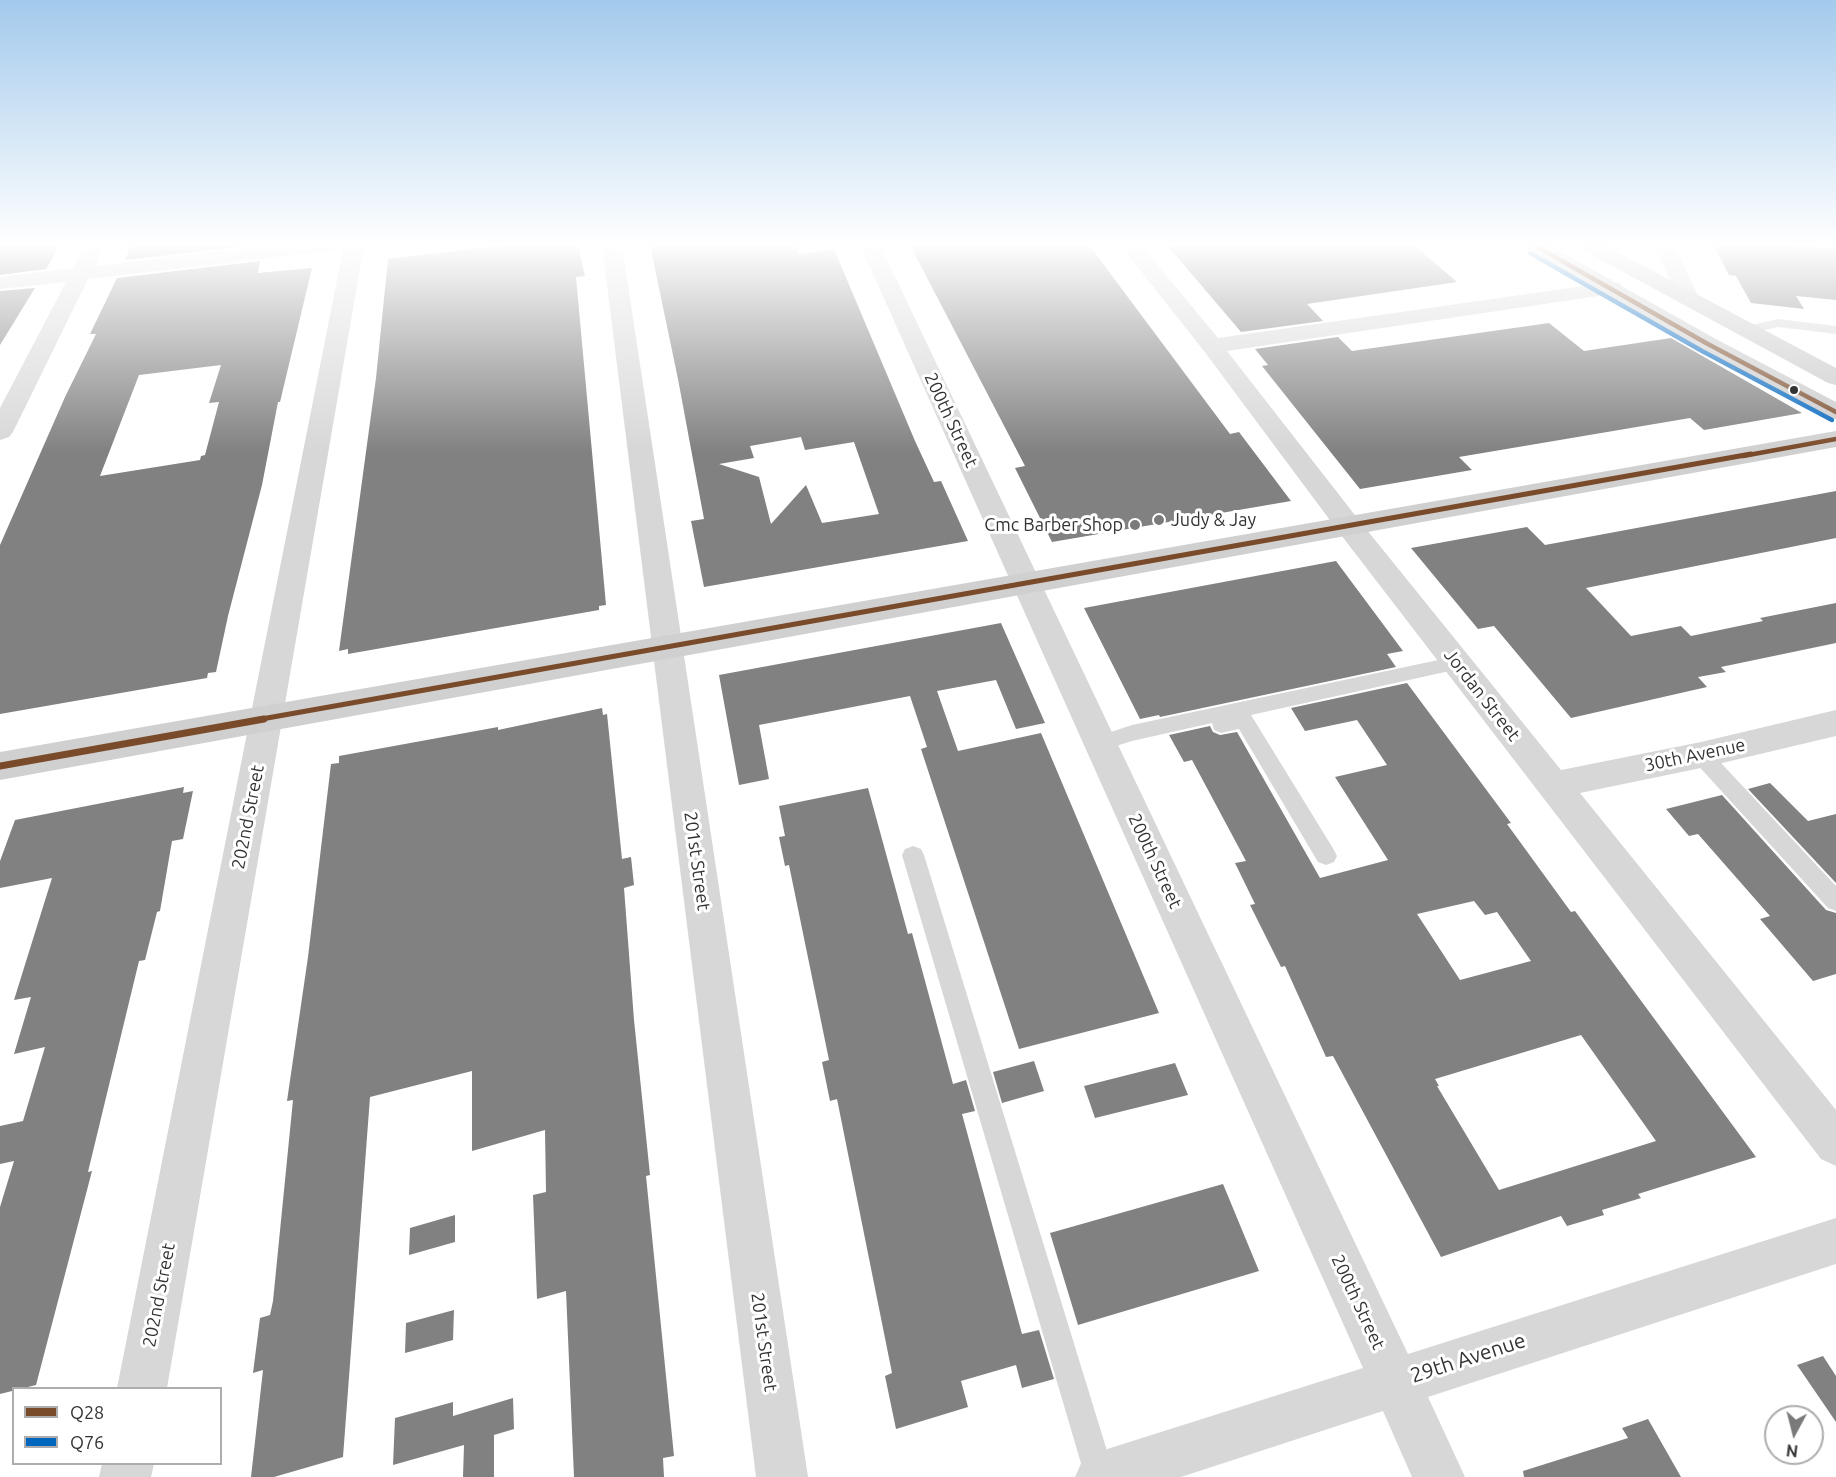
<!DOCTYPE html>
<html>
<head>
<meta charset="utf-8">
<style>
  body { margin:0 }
  #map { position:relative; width:1836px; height:1477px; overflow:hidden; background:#fff; font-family:Ubuntu,sans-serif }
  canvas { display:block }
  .legend { position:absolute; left:12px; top:1387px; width:210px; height:78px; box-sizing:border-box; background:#fff; border:2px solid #adadad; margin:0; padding:8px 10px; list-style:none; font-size:18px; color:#333 }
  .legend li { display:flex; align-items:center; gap:12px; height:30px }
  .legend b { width:30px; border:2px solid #adadad }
  .north { position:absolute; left:1764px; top:1405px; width:60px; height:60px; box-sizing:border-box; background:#fff; border:2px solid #adadad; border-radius:50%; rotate:187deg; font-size:16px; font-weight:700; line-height:24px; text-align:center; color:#333 }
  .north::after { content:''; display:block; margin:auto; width:21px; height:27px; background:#7a7a7a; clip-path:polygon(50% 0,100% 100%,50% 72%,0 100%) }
</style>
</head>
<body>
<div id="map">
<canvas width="1836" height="1477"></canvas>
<ul class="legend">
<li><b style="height:8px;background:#7a4b2a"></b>Q28</li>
<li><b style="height:8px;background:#0065bd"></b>Q76</li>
</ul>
<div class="north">N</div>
</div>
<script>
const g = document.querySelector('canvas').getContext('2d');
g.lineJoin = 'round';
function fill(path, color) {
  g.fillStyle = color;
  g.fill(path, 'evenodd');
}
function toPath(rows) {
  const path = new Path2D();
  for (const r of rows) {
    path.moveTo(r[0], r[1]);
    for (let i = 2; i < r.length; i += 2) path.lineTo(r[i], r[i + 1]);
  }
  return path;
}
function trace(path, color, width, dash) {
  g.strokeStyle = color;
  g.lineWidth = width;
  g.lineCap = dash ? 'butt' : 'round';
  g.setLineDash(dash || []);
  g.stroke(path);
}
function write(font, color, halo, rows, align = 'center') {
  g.font = font + ' Ubuntu,sans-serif';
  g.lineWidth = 6;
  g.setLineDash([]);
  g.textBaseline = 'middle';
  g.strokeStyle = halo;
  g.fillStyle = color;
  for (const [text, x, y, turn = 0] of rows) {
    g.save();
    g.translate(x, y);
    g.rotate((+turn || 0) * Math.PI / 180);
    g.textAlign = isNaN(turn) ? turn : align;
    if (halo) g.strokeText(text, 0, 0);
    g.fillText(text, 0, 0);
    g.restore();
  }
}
fill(toPath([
  [0,245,60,245,46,269,0,275],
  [131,245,255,245,125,260],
  [503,245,578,245,585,276,576,277,606,605,599,606,599,610,399,645,348,654,348,649,339,651,376,378,388,259],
  [650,245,797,245,798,254,834,249,915,441,934,482,941,481,968,541,704,587,691,521,704,519,678,379],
  [801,437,805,450,854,442,879,514,822,523,806,485,771,524,759,477,719,464,754,458,750,446],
  [910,245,1089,245,1230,434,1239,432,1291,501,1052,542,1015,468,1025,466],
  [1167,245,1414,245,1457,282,1307,304,1323,321,1241,332],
  [1713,245,1794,245,1836,249,1836,300,1796,296,1804,309,1751,303,1736,276,1729,275],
  [260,261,258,273,312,268,280,402,278,402,262,485,228,616,216,672,208,673,207,678,0,714,0,545,65,397,96,334,90,334,117,278],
  [221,365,209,403,219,402,205,455,201,456,200,460,100,476,139,375],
  [35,288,0,345,0,291],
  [1549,323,1584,351,1671,338,1802,413,1704,430,1690,418,1459,457,1472,470,1360,489,1262,366,1268,365,1255,349,1338,337,1352,351],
  [1836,491,1836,538,1586,588,1631,636,1681,626,1691,636,1763,621,1760,618,1836,603,1836,643,1721,667,1726,672,1698,677,1707,687,1571,718,1494,626,1478,629,1411,548,1527,527,1545,545],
  [1336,561,1403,651,1387,654,1396,667,1160,717,1159,715,1140,719,1084,608],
  [1001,623,1045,723,1016,729,996,680,937,691,958,751,1041,733,1159,1013,1019,1049,921,749,927,747,910,696,759,725,769,779,739,785,719,675],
  [1407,683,1511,823,1507,824,1571,912,1575,911,1756,1157,1638,1194,1641,1198,1602,1210,1604,1215,1567,1226,1561,1216,1441,1257,1333,1056,1326,1057,1285,966,1281,967,1250,905,1255,904,1235,863,1246,861,1192,760,1184,762,1169,735,1210,726,1213,732,1220,735,1237,732,1320,878,1388,860,1335,777,1387,765,1357,720,1305,731,1291,708],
  [1474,901,1485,915,1497,912,1531,961,1460,980,1417,914],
  [1581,1035,1656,1141,1499,1190,1437,1086,1439,1086,1435,1079],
  [602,708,603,715,607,714,622,859,631,857,634,885,624,888,634,1020,650,1175,646,1176,674,1456,663,1458,664,1477,574,1477,566,1291,537,1299,533,1195,546,1192,545,1130,472,1151,472,1071,370,1097,343,1457,274,1477,251,1477,263,1370,253,1373,260,1318,270,1315,273,1301,293,1100,287,1101,308,957,331,764,339,763,339,756,498,727,498,730],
  [1770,783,1808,821,1836,814,1836,883,1748,789],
  [184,787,183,793,193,791,183,839,172,841,160,911,157,912,145,960,139,961,88,1172,92,1171,36,1385,0,1394,0,1207,14,1161,0,1164,0,1126,23,1121,45,1047,14,1054,31,997,14,1000,52,878,0,888,0,861,15,820],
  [868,788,908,934,912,933,953,1084,966,1080,975,1111,962,1114,1022,1334,1039,1330,1054,1379,1022,1388,1016,1365,961,1381,968,1407,896,1429,885,1376,892,1373,837,1099,830,1101,822,1062,829,1060,789,865,785,866,779,837,785,836,779,806],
  [1722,795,1826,910,1836,913,1836,974,1813,981,1760,919,1770,916,1698,834,1689,836,1666,809],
  [1034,1061,1044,1091,1002,1103,993,1072],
  [1175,1063,1188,1095,1095,1118,1084,1086],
  [1223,1184,1259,1271,1078,1325,1050,1233],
  [455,1215,455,1242,409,1255,410,1228],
  [454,1310,453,1340,405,1353,406,1323],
  [1823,1356,1836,1376,1836,1422,1797,1365],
  [513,1398,514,1429,494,1435,494,1477,463,1477,464,1445,393,1465,395,1418,453,1402,453,1416],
  [1648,1419,1681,1477,1524,1477,1523,1471,1628,1438,1622,1428]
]), '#818181');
fill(toPath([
  [1778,319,1836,326,1836,334,1778,327,1748,334,1741,330,1743,327,1778,319],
  [1457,656,1463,658,1466,663,1463,668,1251,715,1334,850,1337,856,1334,862,1326,865,1318,862,1239,729,1221,733,1214,730,1212,723,1132,741,1100,751,1093,748,1090,743,1093,738,1132,725,1457,656],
  [1701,747,1708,749,1836,886,1836,911,1828,908,1694,761,1691,755,1694,749,1701,747],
  [913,846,921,849,924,855,1115,1477,1085,1477,902,855,905,849,913,846]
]), '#d7d7d7');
fill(toPath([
  [85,245,105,245,95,266,276,245,341,245,338,249,331,251,88,279,13,432,9,437,0,440,0,408,66,282,0,289,0,277,73,268,85,245],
  [344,245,364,245,167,1388,117,1388,344,245],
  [602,245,622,245,808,1477,756,1477,602,245],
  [860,245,880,245,1408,1354,1836,1218,1836,1264,1428,1397,1465,1477,1412,1477,1383,1411,1181,1477,1075,1477,1083,1459,1101,1451,1363,1368,860,245],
  [1120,245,1141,245,1218,338,1612,282,1620,283,1623,288,1620,293,1612,294,1227,351,1358,519,1561,770,1701,742,1836,710,1836,736,1701,768,1580,793,1836,1110,1836,1166,1821,1159,1338,531,1204,351,1120,245],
  [1654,245,1674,245,1699,298,1696,303,1688,305,1680,303,1654,245],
  [102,1464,154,1464,151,1477,99,1477,102,1464]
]), '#d7d7d7');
fill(toPath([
  [1836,431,1836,447,0,780,0,752,1836,431]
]), '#d0d0d0');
fill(toPath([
  [1524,245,1549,245,1714,338,1836,402,1836,419,1827,417,1698,348,1527,249,1524,245],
  [1578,245,1604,245,1836,368,1836,385,1828,383,1581,249,1578,245]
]), '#cacaca');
trace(toPath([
  [1534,245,1706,343,1836,412],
  [1743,456,1836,439]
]), '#7a4b2a', 4.5);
trace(toPath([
  [256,720,1751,454]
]), '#7a4b2a', 5);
trace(toPath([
  [0,766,264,719]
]), '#7a4b2a', 7);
trace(toPath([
  [1530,253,1702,351,1832,420]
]), '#0065bd', 4.5);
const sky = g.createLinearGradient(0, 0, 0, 452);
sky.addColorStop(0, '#a3caec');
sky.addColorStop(0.54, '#fff');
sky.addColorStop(1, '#ffffff00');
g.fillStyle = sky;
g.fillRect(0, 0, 1836, 452);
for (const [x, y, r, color] of [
  [1794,390,5,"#333"],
  [1159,520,6,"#7a7a7a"],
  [1135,525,6,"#7a7a7a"]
]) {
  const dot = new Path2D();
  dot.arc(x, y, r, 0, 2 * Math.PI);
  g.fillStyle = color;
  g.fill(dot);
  trace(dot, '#fff', 2);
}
write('18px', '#333', '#fff', [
  ["200th Street",951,420,65],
  ["Jordan Street",1482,695,52],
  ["30th Avenue",1695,755,-12],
  ["202nd Street",248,817,-79],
  ["201st Street",697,861,82],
  ["200th Street",1155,861,65],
  ["202nd Street",159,1295,-79],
  ["200th Street",1358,1302,65],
  ["201st Street",764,1342,82]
]);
write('18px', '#333', '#fff', [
  ["Judy & Jay",1171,520],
  ["Cmc Barber Shop",1123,525,"right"]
], 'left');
write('21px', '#333', '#fff', [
  ["29th Avenue",1468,1358,-18]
]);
</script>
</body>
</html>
